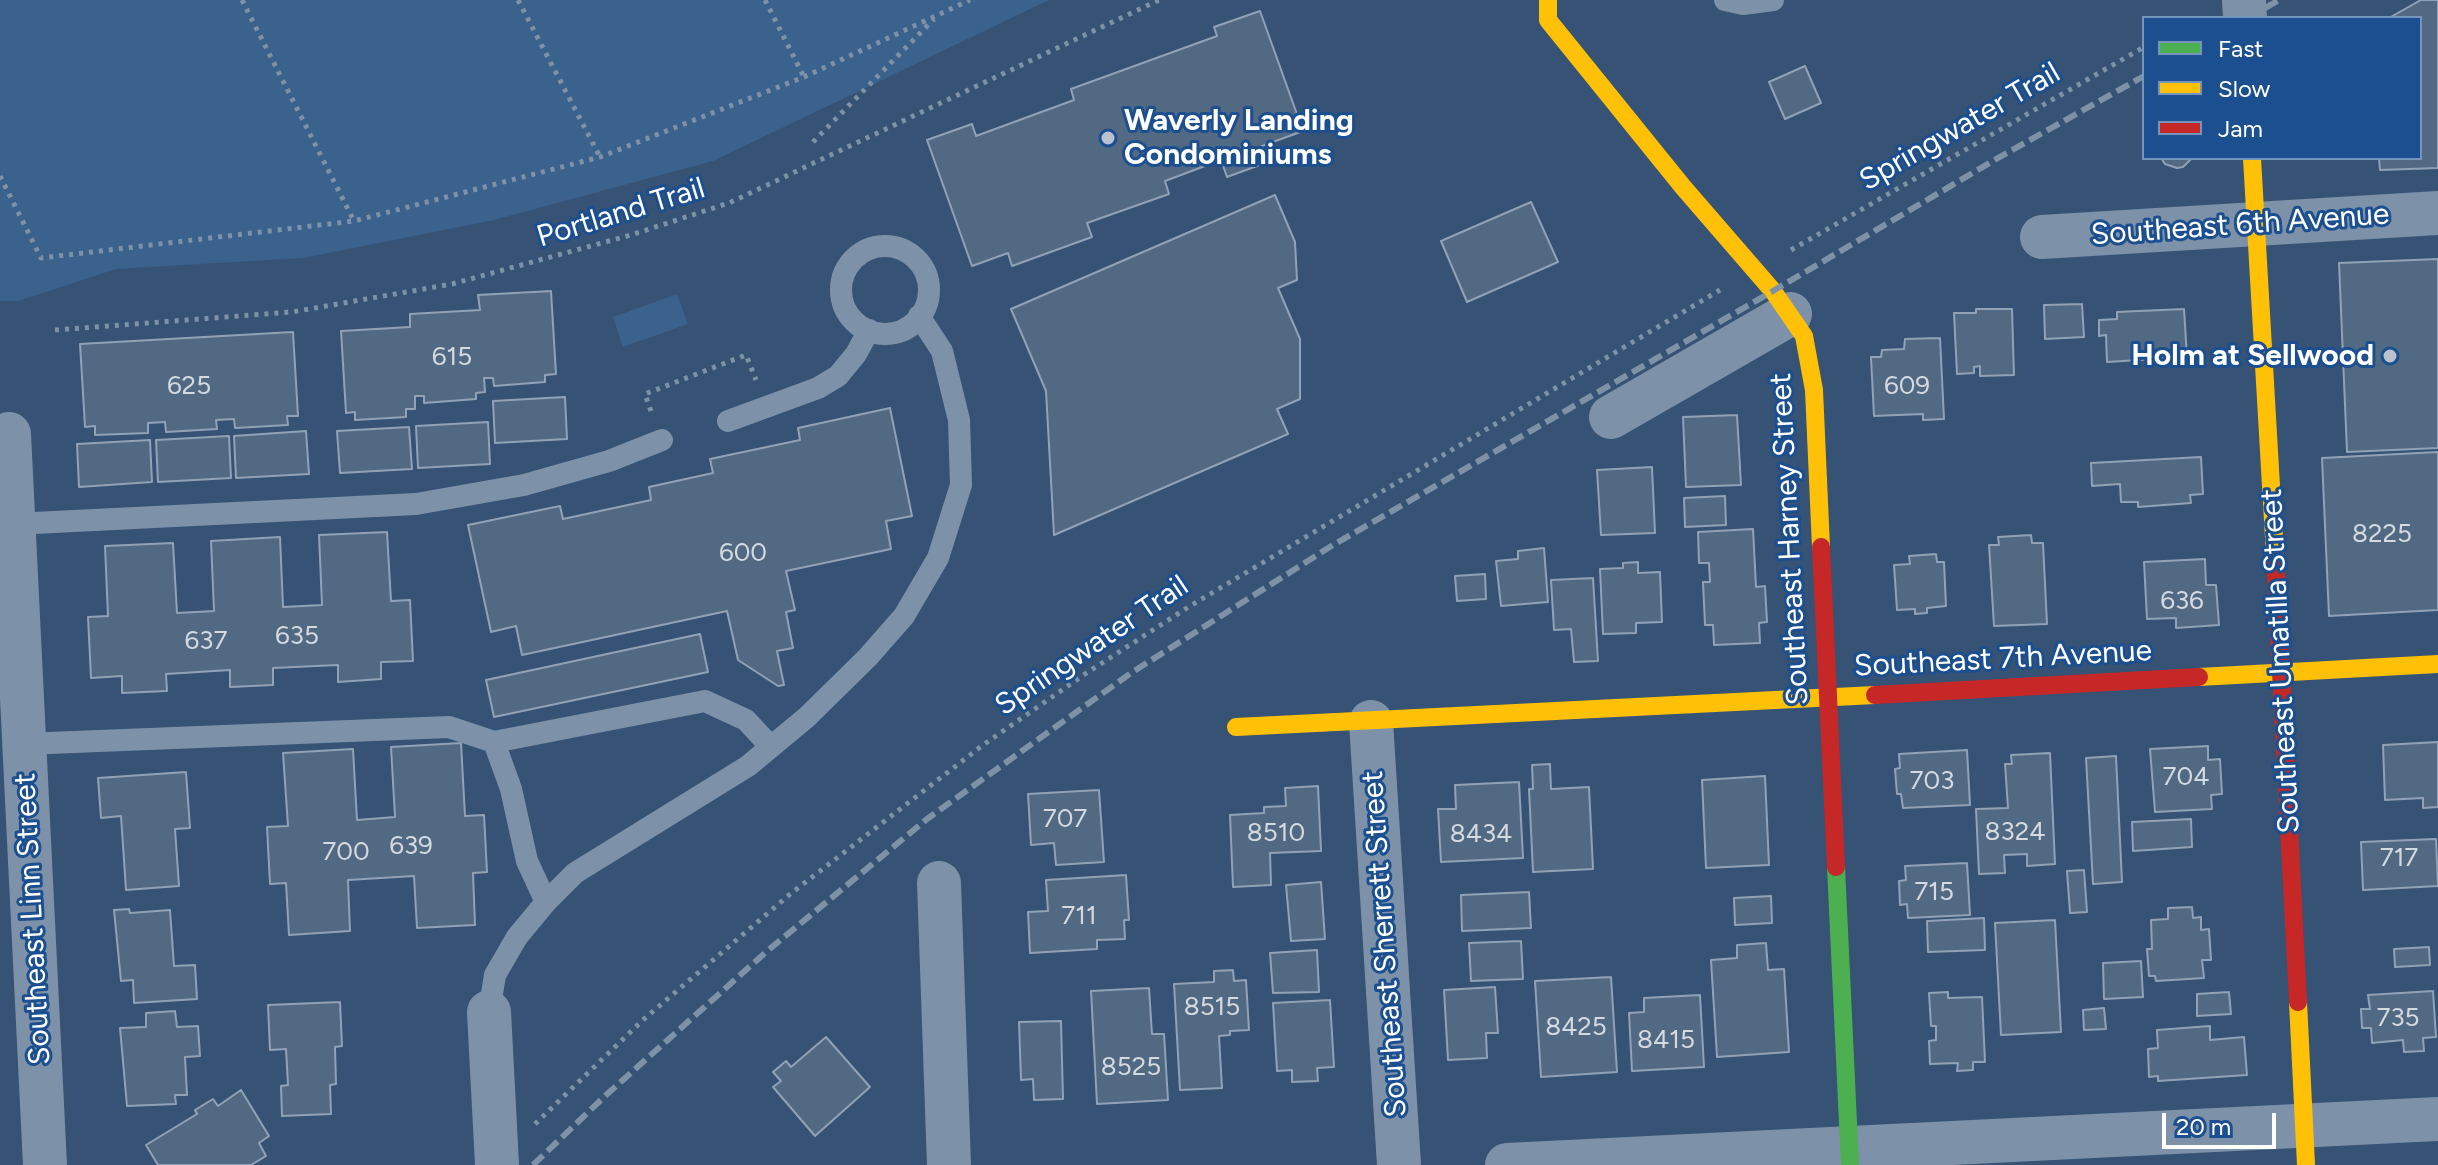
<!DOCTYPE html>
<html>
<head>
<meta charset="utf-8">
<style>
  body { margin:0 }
  #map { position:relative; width:2438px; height:1165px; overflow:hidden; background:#365274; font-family:Figtree,sans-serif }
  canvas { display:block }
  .legend { position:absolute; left:2142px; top:16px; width:280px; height:144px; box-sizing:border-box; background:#1b4f8f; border:2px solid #7695bc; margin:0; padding:10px 14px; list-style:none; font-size:24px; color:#fff }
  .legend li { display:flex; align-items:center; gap:16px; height:40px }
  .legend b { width:40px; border:2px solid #7695bc }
  .scale { position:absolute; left:2162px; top:1113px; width:114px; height:36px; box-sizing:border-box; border:4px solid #fff; border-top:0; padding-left:10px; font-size:24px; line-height:28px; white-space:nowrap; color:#fff; -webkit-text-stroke:6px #1b4f8f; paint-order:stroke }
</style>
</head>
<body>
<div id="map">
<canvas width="2438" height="1165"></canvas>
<ul class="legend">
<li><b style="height:10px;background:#4caf50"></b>Fast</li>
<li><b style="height:10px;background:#ffc107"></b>Slow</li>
<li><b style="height:10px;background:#c62828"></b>Jam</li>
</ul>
<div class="scale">20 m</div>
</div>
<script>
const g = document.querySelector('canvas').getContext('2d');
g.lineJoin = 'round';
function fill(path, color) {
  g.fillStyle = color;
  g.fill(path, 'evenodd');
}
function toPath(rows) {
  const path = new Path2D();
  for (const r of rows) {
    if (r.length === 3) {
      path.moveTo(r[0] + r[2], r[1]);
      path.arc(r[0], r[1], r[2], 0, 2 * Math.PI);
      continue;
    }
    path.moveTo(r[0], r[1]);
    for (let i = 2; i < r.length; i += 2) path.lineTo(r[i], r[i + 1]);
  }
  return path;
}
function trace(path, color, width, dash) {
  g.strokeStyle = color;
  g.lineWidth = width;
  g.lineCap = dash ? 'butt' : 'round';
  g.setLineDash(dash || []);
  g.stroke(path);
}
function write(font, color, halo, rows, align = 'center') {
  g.font = font + ' Figtree,sans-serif';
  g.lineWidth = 6;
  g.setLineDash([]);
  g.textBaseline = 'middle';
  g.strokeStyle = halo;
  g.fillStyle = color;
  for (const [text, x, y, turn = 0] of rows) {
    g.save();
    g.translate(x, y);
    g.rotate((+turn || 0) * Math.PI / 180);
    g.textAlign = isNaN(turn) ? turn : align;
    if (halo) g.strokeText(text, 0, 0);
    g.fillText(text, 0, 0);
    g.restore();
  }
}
fill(toPath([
  [0,0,1049,0,713,161,494,220,303,258,116,269,18,301,0,301],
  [677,294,688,324,623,347,613,317]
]), '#3b618d');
const building = toPath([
  [2421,0,2438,0,2438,168,2380,170,2379,158,2420,158,2420,18,2389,18,2421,0],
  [1260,11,1303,131,1262,146,1268,162,1227,177,1221,160,1165,181,1169,194,1087,223,1092,237,1012,266,1008,253,972,266,927,140,972,124,976,136,1074,100,1071,89,1217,36,1214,27,1260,11],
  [1805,66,1821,103,1785,119,1769,82,1805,66],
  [2161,158,2192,158,2183,167,2177,168,2165,164,2161,158],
  [1275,195,1295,242,1297,280,1278,288,1300,339,1300,399,1277,409,1288,434,1054,535,1046,391,1011,309,1275,195],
  [1531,202,1558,262,1467,302,1441,241,1531,202],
  [2438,259,2438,448,2347,452,2339,263,2438,259],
  [551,291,556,374,545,375,545,382,494,386,493,378,484,378,485,392,476,393,476,399,424,403,424,396,415,396,415,409,406,409,406,417,355,420,355,412,346,413,341,331,410,327,410,314,480,310,478,295,551,291],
  [2082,304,2084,337,2045,339,2044,305,2082,304],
  [1976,309,2012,309,2014,375,1980,376,1980,366,1974,367,1974,373,1957,374,1954,313,1976,313,1976,309],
  [2184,309,2187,357,2107,362,2106,335,2099,336,2099,320,2117,319,2117,312,2184,309],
  [293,332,298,416,287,416,288,425,235,428,234,419,216,420,217,429,166,432,165,422,148,423,148,433,95,435,95,426,85,427,80,344,293,332],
  [1940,338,1944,419,1923,420,1923,414,1874,416,1871,357,1881,357,1882,350,1904,349,1905,339,1940,338],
  [565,397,567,439,495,443,493,401,565,397],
  [890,408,912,516,886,521,891,549,786,571,795,610,786,612,793,648,777,651,784,685,778,686,738,660,727,611,522,655,516,626,491,632,468,525,560,506,563,519,651,500,649,487,713,473,710,459,800,440,798,428,890,408],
  [1737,415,1741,485,1686,487,1683,417,1737,415],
  [488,422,490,464,418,468,416,426,488,422],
  [409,427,412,469,340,473,337,431,409,427],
  [306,431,309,474,236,478,234,436,306,431],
  [229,436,231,478,158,482,156,440,229,436],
  [150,440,152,482,79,487,77,444,150,440],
  [2438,452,2438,610,2329,616,2322,458,2438,452],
  [2201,457,2203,494,2190,495,2191,503,2138,507,2138,502,2121,502,2120,484,2092,486,2091,463,2201,457],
  [1652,467,1655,533,1601,535,1597,470,1652,467],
  [1725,496,1726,525,1685,527,1684,498,1725,496],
  [1753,529,1756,587,1765,586,1767,622,1759,623,1760,643,1714,645,1713,625,1705,625,1703,582,1710,582,1709,563,1699,563,1698,532,1753,529],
  [387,532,391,601,410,600,413,661,381,662,381,679,338,682,338,665,273,668,273,685,230,687,230,670,166,674,167,691,122,693,122,676,91,678,88,617,108,616,105,546,173,543,177,613,214,611,211,541,280,537,283,607,322,605,319,535,387,532],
  [2031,535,2032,543,2043,543,2047,624,1994,626,1989,545,1999,545,1998,537,2031,535],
  [1544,548,1548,602,1501,606,1496,561,1518,559,1518,551,1544,548],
  [1936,554,1937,562,1944,562,1946,606,1927,608,1927,613,1915,614,1915,609,1897,610,1894,565,1910,564,1909,556,1936,554],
  [2205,559,2206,585,2216,585,2219,625,2176,628,2176,618,2147,619,2144,562,2205,559],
  [1638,562,1638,573,1660,572,1662,622,1636,623,1636,633,1603,634,1600,569,1623,568,1623,563,1638,562],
  [1485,574,1486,599,1457,601,1455,576,1485,574],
  [1593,578,1598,661,1574,662,1571,629,1554,630,1551,580,1593,578],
  [700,634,708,672,494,717,486,680,700,634],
  [2438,742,2438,807,2423,808,2423,798,2385,800,2383,745,2438,742],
  [461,743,465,816,484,815,487,872,473,873,475,925,417,928,414,876,348,880,350,931,289,935,286,883,270,884,267,827,288,826,283,753,353,749,357,820,395,817,391,747,461,743],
  [2208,746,2208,760,2220,759,2222,794,2211,795,2212,809,2155,812,2150,749,2208,746],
  [1967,750,1970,805,1903,808,1901,794,1897,794,1895,769,1900,768,1899,754,1967,750],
  [2050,753,2055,864,2027,866,2027,854,2004,855,2005,873,1979,874,1976,809,2008,808,2005,764,2012,764,2011,755,2050,753],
  [2116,756,2122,882,2093,884,2086,758,2116,756],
  [1550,764,1551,789,1589,787,1593,869,1533,872,1529,789,1533,789,1532,765,1550,764],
  [186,772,190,828,175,829,179,886,126,890,121,816,101,818,98,778,186,772],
  [1765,776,1769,865,1706,868,1702,780,1765,776],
  [1519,782,1523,858,1441,862,1438,809,1456,809,1455,785,1519,782],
  [1318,786,1321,851,1270,853,1271,885,1233,887,1230,815,1264,813,1264,807,1286,806,1285,788,1318,786],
  [1099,790,1104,862,1056,865,1054,843,1031,845,1028,794,1099,790],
  [2191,819,2192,847,2133,851,2132,822,2191,819],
  [2436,839,2438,886,2363,890,2361,842,2436,839],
  [1967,863,1970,915,1908,918,1907,904,1900,905,1899,881,1906,880,1905,866,1967,863],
  [2084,870,2087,912,2070,913,2067,871,2084,870],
  [1126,875,1129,920,1124,920,1125,939,1097,940,1097,949,1030,953,1028,912,1048,911,1046,880,1126,875],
  [1321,882,1325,939,1291,941,1286,885,1321,882],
  [1529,892,1531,928,1462,931,1461,895,1529,892],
  [1771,896,1772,923,1735,925,1734,898,1771,896],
  [2192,907,2193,918,2201,917,2201,930,2209,929,2211,960,2202,960,2204,978,2156,981,2155,976,2149,976,2147,949,2152,949,2151,920,2168,919,2168,908,2192,907],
  [129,909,130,913,170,910,174,966,195,965,197,999,134,1003,133,980,121,981,114,910,129,909],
  [1984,918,1985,950,1928,952,1927,921,1984,918],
  [2055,920,2061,1032,2001,1035,1995,923,2055,920],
  [1521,941,1523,979,1471,981,1469,943,1521,941],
  [1766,943,1768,970,1784,969,1789,1052,1717,1057,1711,960,1737,958,1737,945,1766,943],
  [2429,947,2430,965,2395,967,2394,949,2429,947],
  [1317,950,1319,992,1273,993,1270,953,1317,950],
  [2141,961,2143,997,2104,999,2103,963,2141,961],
  [1233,970,1234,981,1246,980,1249,1030,1230,1031,1230,1035,1219,1036,1222,1088,1180,1090,1174,984,1214,982,1214,971,1233,970],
  [1611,977,1617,1072,1541,1077,1535,981,1611,977],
  [1495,987,1498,1033,1486,1033,1487,1058,1448,1060,1444,990,1495,987],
  [1149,988,1152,1034,1164,1034,1168,1100,1097,1104,1091,991,1149,988],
  [2433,991,2436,1037,2423,1038,2424,1051,2404,1052,2403,1040,2372,1043,2371,1028,2362,1028,2361,1009,2370,1009,2368,995,2433,991],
  [1948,992,1948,998,1982,997,1985,1062,1973,1062,1973,1070,1957,1071,1958,1063,1930,1064,1929,1041,1936,1040,1936,1026,1931,1026,1929,993,1948,992],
  [2229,992,2231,1014,2197,1016,2197,994,2229,992],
  [1700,995,1704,1067,1632,1071,1629,1013,1644,1012,1644,998,1700,995],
  [1330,1000,1334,1067,1317,1068,1318,1081,1292,1082,1292,1070,1277,1071,1273,1003,1330,1000],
  [340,1002,342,1046,335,1047,336,1084,330,1085,331,1114,282,1116,281,1086,288,1085,286,1049,270,1050,268,1005,340,1002],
  [2104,1008,2106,1029,2084,1030,2083,1010,2104,1008],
  [175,1011,177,1027,198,1026,200,1056,185,1057,187,1095,175,1095,176,1104,127,1106,120,1028,146,1027,146,1013,175,1011],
  [1061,1021,1063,1099,1034,1100,1033,1079,1021,1080,1019,1022,1061,1021],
  [2210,1026,2210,1040,2244,1037,2247,1075,2158,1081,2158,1076,2149,1077,2148,1049,2158,1048,2157,1030,2210,1026],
  [826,1037,870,1087,815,1136,773,1087,781,1081,773,1072,786,1061,791,1067,826,1037],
  [241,1090,269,1136,259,1143,266,1156,251,1165,158,1165,146,1145,197,1114,195,1110,213,1099,218,1106,241,1090]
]);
fill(building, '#526984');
trace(building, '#92a2b6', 2);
trace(toPath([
  [242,0,354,221],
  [518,0,600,157],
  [765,0,804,77],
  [813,142,934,19],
  [0,176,41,258,354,221,600,157,804,77,970,0],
  [1791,250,2144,47],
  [55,330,292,312,452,284,631,235,729,203,1159,0],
  [651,411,645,394,746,355,756,380],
  [535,1124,644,1019,789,895,983,745,1085,674,1190,606,1720,290]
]), '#7d92a8', 5, [4, 6]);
trace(toPath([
  [1725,0,1743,4,1773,0],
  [885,290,44],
  [728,421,818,388,838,376,856,354,869,330],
  [14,524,416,504,524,485,609,461,662,440],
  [494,742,511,789,527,861,546,902],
  [24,744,449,727,494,742,705,701,746,720,771,747],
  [489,1012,495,975,517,937,546,902,575,873,748,766,807,717,868,657,904,616,938,558,961,485,959,420,942,351,919,316]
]), '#7d92a8', 22);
trace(toPath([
  [2244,0,2245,18],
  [2042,237,2438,213],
  [1611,417,1790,314],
  [9,434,45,1165],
  [1371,722,1399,1165],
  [939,883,949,1165],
  [489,1012,497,1165],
  [1507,1165,2438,1119]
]), '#7d92a8', 44);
trace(toPath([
  [1836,867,1850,1165]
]), '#4caf50', 18);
trace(toPath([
  [1548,0,1548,20,1683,187,1773,291,1804,336,1814,390,1821,547],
  [2252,158,2275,555],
  [2199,677,2438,664],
  [1236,727,1875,695],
  [2298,1002,2306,1165]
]), '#ffc107', 18);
trace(toPath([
  [1821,547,1836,867],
  [2275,555,2298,1002],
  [1875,695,2199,677]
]), '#c62828', 18);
trace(toPath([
  [2248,18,2279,0],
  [533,1165,605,1096,766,952,927,819,1131,673,1333,545,1773,291,1998,158,2144,76]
]), '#7e92a7', 6, [14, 6]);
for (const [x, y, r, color] of [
  [1108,138,8,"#b9c2ce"],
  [2390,356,8,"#b9c2ce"]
]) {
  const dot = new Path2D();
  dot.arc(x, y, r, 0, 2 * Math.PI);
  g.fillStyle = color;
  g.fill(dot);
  trace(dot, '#1b4f8f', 3);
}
write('26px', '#d4dae0', null, [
  ["615",452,357],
  ["625",189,386],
  ["609",1907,386],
  ["8225",2382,534],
  ["600",743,553],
  ["636",2182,601],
  ["635",297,636],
  ["637",206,641],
  ["704",2186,777],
  ["703",1932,781],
  ["707",1065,819],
  ["8324",2015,832],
  ["8510",1276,833],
  ["8434",1481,834],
  ["639",411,846],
  ["700",346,852],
  ["717",2399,858],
  ["715",1934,892],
  ["711",1079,916],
  ["8515",1212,1007],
  ["735",2398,1018],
  ["8425",1576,1027],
  ["8415",1666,1040],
  ["8525",1131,1067]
]);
write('bold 30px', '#fff', '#1b4f8f', [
  ["Waverly Landing",1124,121],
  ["Condominiums",1124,155],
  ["Holm at Sellwood",2374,356,"right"]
], 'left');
write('30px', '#fff', '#1b4f8f', [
  ["Springwater Trail",1960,127,-30],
  ["Portland Trail",621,213,-17],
  ["Southeast 6th Avenue",2240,225,-4],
  ["Southeast Harney Street",1790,539,-93],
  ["Springwater Trail",1092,646,-34],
  ["Southeast 7th Avenue",2003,659,-3],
  ["Southeast Umatilla Street",2281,661,-93],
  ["Southeast Linn Street",33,919,-93],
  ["Southeast Sherrett Street",1385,944,-94]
]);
</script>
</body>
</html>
